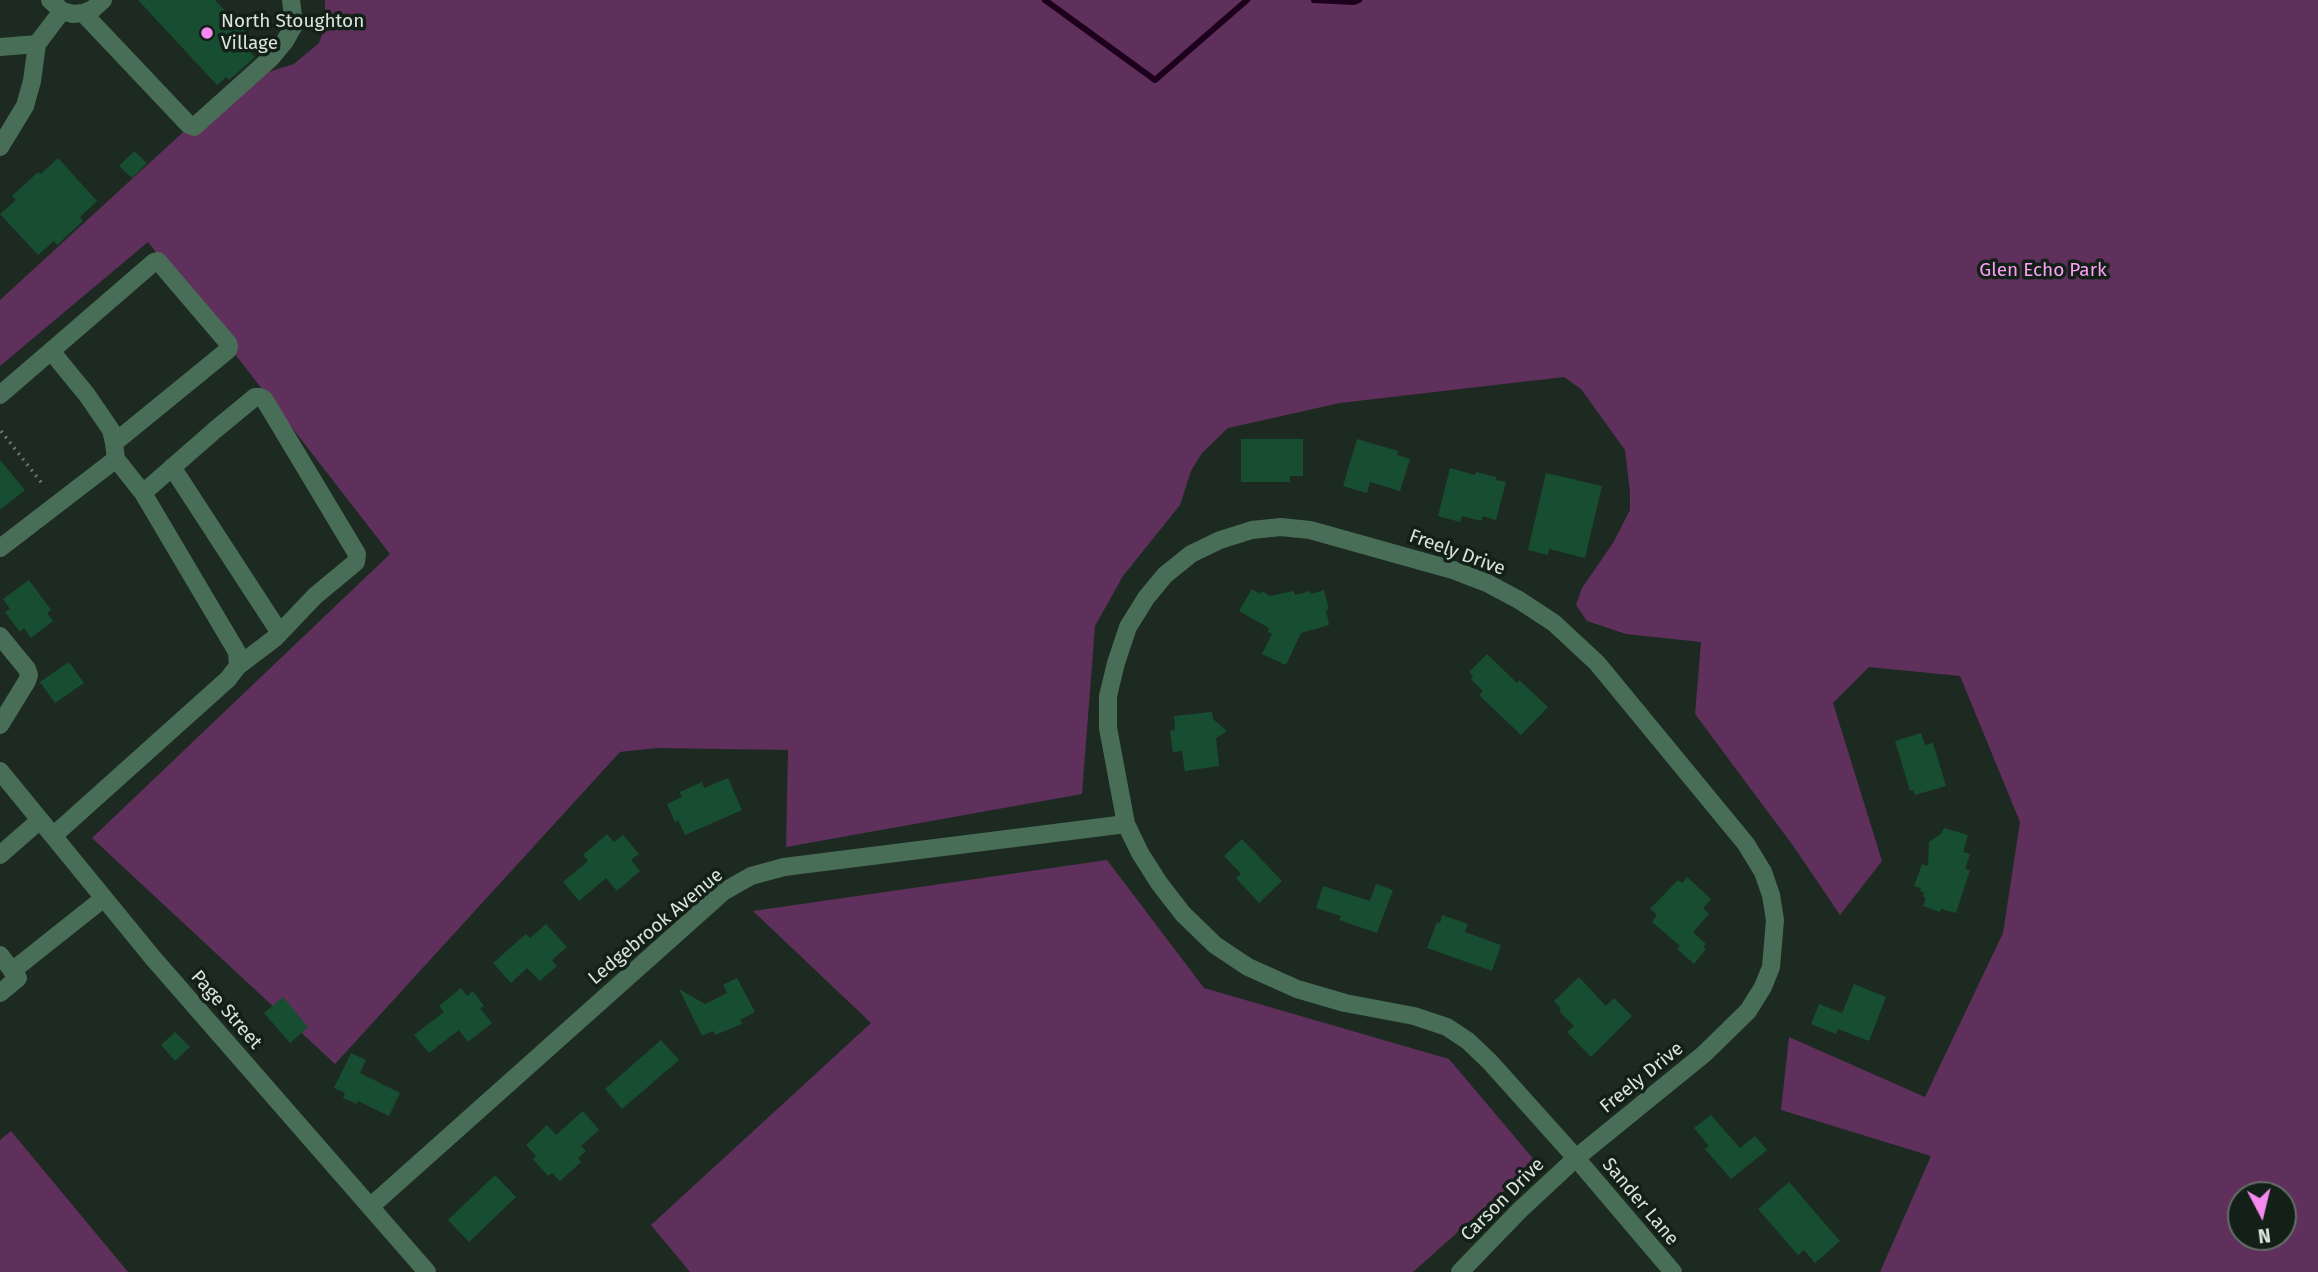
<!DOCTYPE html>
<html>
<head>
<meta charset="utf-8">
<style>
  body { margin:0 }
  #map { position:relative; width:2318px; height:1272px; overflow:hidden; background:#1d2a21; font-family:"Fira Sans",sans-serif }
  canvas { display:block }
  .north { position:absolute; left:2227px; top:1181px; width:70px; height:70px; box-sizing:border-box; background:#132018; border:2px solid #636e67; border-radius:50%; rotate:173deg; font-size:19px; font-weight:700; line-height:28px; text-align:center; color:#dbe3de }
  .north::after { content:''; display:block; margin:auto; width:24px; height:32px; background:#f589ef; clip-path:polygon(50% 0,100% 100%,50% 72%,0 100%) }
</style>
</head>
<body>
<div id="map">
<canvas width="2318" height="1272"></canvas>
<div class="north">N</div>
</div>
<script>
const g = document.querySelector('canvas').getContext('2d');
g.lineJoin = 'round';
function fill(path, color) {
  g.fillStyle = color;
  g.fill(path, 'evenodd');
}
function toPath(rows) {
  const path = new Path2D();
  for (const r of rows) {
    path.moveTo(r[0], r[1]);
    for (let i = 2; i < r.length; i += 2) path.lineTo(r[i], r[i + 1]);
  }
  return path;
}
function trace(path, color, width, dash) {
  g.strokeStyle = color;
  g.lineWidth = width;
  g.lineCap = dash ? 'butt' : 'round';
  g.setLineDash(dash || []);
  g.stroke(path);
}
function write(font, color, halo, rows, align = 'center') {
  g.font = font + ' "Fira Sans",sans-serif';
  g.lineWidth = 7;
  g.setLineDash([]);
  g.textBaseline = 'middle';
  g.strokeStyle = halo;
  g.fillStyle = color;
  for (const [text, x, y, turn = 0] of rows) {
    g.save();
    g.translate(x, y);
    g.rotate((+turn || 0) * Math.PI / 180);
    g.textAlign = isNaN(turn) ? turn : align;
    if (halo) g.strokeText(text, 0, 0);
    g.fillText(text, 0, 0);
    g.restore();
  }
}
fill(toPath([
  [325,0,2318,0,2318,1272,1880,1272,1931,1156,1781,1110,1789,1037,1925,1097,2003,933,2020,822,1960,676,1869,667,1833,703,1882,861,1840,915,1794,847,1695,714,1701,642,1626,634,1587,621,1576,605,1582,588,1613,543,1630,510,1630,492,1625,450,1581,389,1564,377,1340,403,1228,428,1202,453,1191,471,1180,505,1123,576,1095,626,1082,794,786,847,788,750,657,748,620,752,335,1064,92,838,390,554,148,242,0,366,0,300,229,90,242,80,294,64,319,43,325,26],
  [2241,1195,2283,1195,2283,1237,2241,1237],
  [1107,860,1204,988,1449,1059,1536,1162,1413,1272,690,1272,651,1225,871,1023,753,911],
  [11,1131,128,1272,0,1272,0,1140]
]), '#5e305b');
trace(toPath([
  [1045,0,1155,80,1247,0],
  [1314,0,1354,2,1359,0]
]), '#1d001c', 6);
fill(toPath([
  [138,0,215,0,259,47,251,54,255,57,229,80,226,77,217,85],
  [134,151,147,163,132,178,119,166],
  [58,158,97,201,80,217,83,221,57,245,54,241,38,255,0,214,16,200,12,196,38,172,41,174],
  [1241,439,1303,439,1303,476,1290,476,1290,482,1241,482],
  [1357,439,1398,451,1397,455,1410,459,1400,491,1370,482,1367,493,1343,486],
  [0,460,25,490,0,510],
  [1450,468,1475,475,1476,472,1496,477,1496,480,1506,482,1496,520,1483,516,1481,521,1462,516,1460,522,1438,516],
  [1546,473,1602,486,1585,558,1549,549,1548,555,1528,550],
  [29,580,51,610,47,613,53,621,31,638,24,628,20,632,5,612,10,609,3,599],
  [1252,589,1260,594,1262,591,1270,596,1294,591,1295,595,1310,591,1311,594,1324,590,1329,609,1326,610,1329,625,1301,633,1286,665,1262,654,1272,634,1268,632,1269,628,1239,611],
  [1487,654,1517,683,1519,680,1548,707,1521,735,1479,695,1483,691,1471,679,1473,676,1469,672],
  [69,662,84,683,55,703,40,682],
  [1212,712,1213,719,1227,731,1216,738,1219,766,1185,771,1182,751,1173,752,1170,731,1175,730,1174,716],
  [1921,733,1925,745,1933,743,1946,786,1915,795,1913,790,1910,791,1895,741],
  [728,778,742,810,685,835,678,820,675,822,667,804,682,797,680,792,702,782,704,788],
  [1944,828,1968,835,1963,852,1970,854,1965,869,1970,870,1956,913,1941,909,1940,912,1923,906,1926,898,1923,897,1924,892,1920,891,1921,888,1914,886,1922,864,1928,866,1929,842,1941,834],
  [607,834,614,842,623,835,639,854,631,860,640,871,617,891,606,878,579,901,563,882,588,861,583,855],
  [1242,839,1282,881,1259,903,1236,878,1241,874,1224,856],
  [1687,877,1711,899,1703,908,1709,914,1693,932,1706,944,1703,947,1706,949,1694,964,1677,949,1680,946,1652,922,1657,915,1650,909,1678,880,1682,883],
  [1376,884,1393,890,1377,933,1339,920,1341,916,1316,908,1323,886,1370,901],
  [1442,915,1468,924,1465,932,1501,945,1492,971,1427,948,1437,922,1440,923],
  [546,924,567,947,552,960,557,966,540,981,527,968,511,983,493,963,526,934,530,938],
  [1579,977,1606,1006,1614,998,1632,1016,1591,1057,1567,1032,1574,1026,1559,1011,1561,1009,1554,1001],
  [737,978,755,1012,740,1020,742,1024,715,1035,713,1031,702,1036,679,989,705,1004,727,993,723,985],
  [1854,984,1886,997,1869,1041,1838,1029,1836,1034,1811,1024,1819,1004,1842,1013],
  [461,988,467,996,473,991,484,1006,480,1008,492,1023,468,1042,459,1030,429,1053,414,1035,444,1012,439,1006],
  [283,997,308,1027,290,1043,264,1013],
  [175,1032,190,1047,175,1061,161,1045],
  [661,1040,679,1060,622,1109,605,1089],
  [351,1053,366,1060,360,1073,400,1093,389,1116,358,1101,357,1104,343,1098,345,1093,334,1088],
  [583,1111,599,1130,581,1146,586,1151,578,1158,581,1162,560,1181,552,1173,548,1176,533,1159,536,1156,526,1145,547,1125,556,1135],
  [1711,1115,1740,1148,1755,1136,1767,1150,1731,1179,1705,1149,1709,1146,1694,1128],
  [495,1175,516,1197,469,1242,448,1220],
  [1789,1182,1840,1241,1815,1263,1804,1250,1798,1255,1758,1209]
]), '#174e32');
trace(toPath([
  [1,431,44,486]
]), '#6c776f', 3.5, [2, 5]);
trace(toPath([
  [50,0,62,11,73,14,83,13,93,9,103,0],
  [83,13,189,125,194,127,271,58,285,41,294,25,291,0],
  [0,47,37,44,62,11],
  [0,147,25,106,32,81,37,44],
  [0,395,51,351],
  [114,443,228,350,229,347,228,343,158,261,154,262,51,351,87,395,111,430,114,443,116,459],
  [172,467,280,633],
  [143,493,215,430,255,397,260,397,264,399,357,554,356,562,315,596,275,638,238,666],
  [0,548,116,459,143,493,237,652,238,666,228,679,53,836],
  [0,636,27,669,29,675,27,681,0,725],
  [0,771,153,958,427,1272],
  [0,855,40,820],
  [0,955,18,978,0,993],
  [12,971,104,898],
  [370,1207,723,892,751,876,784,867,1126,824],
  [1460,1272,1520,1210,1576,1158,1704,1054,1748,1011,1763,987,1771,967,1775,920,1771,895,1763,872,1746,844,1597,663,1554,623,1519,600,1487,583,1453,570,1310,530,1281,527,1252,530,1220,540,1191,554,1165,575,1146,598,1128,627,1116,663,1108,696,1108,728,1126,824,1140,853,1159,883,1183,914,1215,945,1248,967,1297,989,1345,1003,1414,1016,1447,1027,1468,1041,1490,1062,1576,1158,1673,1272]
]), '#486e57', 18);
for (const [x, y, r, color] of [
  [207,33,7,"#f589ef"]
]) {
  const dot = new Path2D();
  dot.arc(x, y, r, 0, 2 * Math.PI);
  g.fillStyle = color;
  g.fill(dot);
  trace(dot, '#132018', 2.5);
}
write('19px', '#dbe3de', '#132018', [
  ["North Stoughton",221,22],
  ["Village",221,44]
], 'left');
write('19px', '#fe9ff7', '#132018', [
  ["Glen Echo Park",2043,271]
]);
write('19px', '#dbe3de', '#132018', [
  ["Freely Drive",1457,553,20],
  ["Ledgebrook Avenue",656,927,-40],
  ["Page Street",226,1010,49],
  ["Freely Drive",1642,1078,-39],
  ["Carson Drive",1503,1200,-45],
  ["Sander Lane",1640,1202,50]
]);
</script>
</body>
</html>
